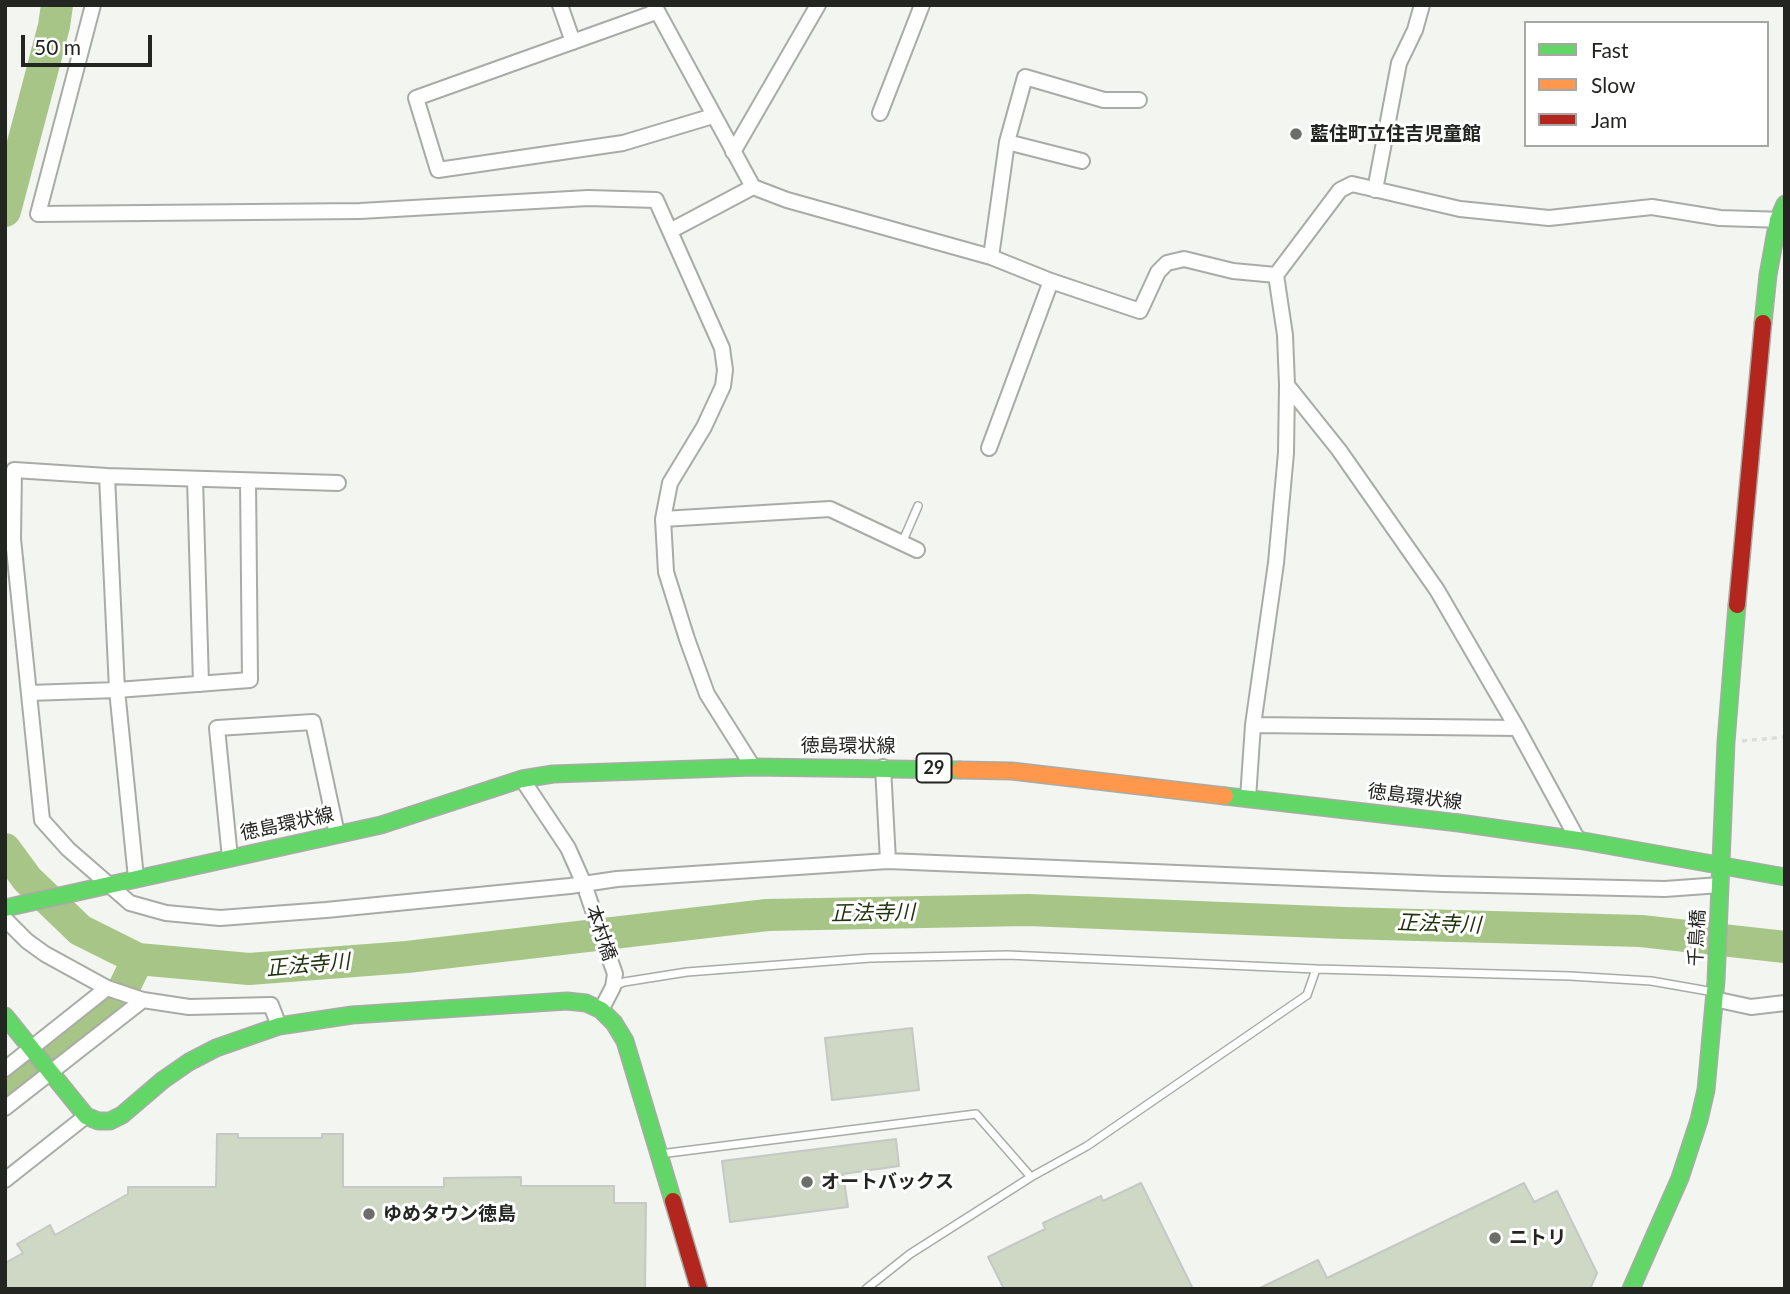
<!DOCTYPE html>
<html>
<head>
<meta charset="utf-8">
<style>
  body { margin:0 }
  #map { position:relative; width:1790px; height:1294px; overflow:hidden; background:#f2f5f0; font-family:Lato,sans-serif }
  canvas { display:block }
  .frame { position:absolute; inset:0; border:7px solid #232521; pointer-events:none }
  .legend { position:absolute; left:1524px; top:21px; width:245px; height:126px; box-sizing:border-box; background:#fff; border:2px solid #a7a8a6; margin:0; padding:9px 12px; list-style:none; font-size:21px; color:#232521 }
  .legend li { display:flex; align-items:center; gap:14px; height:35px }
  .legend b { width:35px; border:2px solid #a7a8a6 }
  .scale { position:absolute; left:21px; top:35px; width:131px; height:32px; box-sizing:border-box; border:4px solid #232521; border-top:0; padding-left:9px; font-size:21px; line-height:24px; white-space:nowrap; color:#232521; -webkit-text-stroke:5px #fff; paint-order:stroke }
</style>
</head>
<body>
<div id="map">
<canvas width="1790" height="1294"></canvas>
<div class="frame"></div>
<ul class="legend">
<li><b style="height:9px;background:#63d668"></b>Fast</li>
<li><b style="height:9px;background:#ff974d"></b>Slow</li>
<li><b style="height:9px;background:#b3261e"></b>Jam</li>
</ul>
<div class="scale">50 m</div>
</div>
<script>
const g = document.querySelector('canvas').getContext('2d');
g.lineJoin = 'round';
function toPath(rows) {
  const path = new Path2D();
  for (const r of rows) {
    path.moveTo(r[0], r[1]);
    for (let i = 2; i < r.length; i += 2) path.lineTo(r[i], r[i + 1]);
  }
  return path;
}
function trace(path, color, width, dash) {
  g.strokeStyle = color;
  g.lineWidth = width;
  g.lineCap = dash ? 'butt' : 'round';
  g.setLineDash(dash || []);
  g.stroke(path);
}
function fill(path, color) {
  g.fillStyle = color;
  g.fill(path, 'evenodd');
}
function write(font, color, halo, rows, align = 'center') {
  g.font = font + ' Lato,"Noto Sans JP",sans-serif';
  g.lineWidth = 6;
  g.setLineDash([]);
  g.textBaseline = 'middle';
  g.strokeStyle = halo;
  g.fillStyle = color;
  for (const [text, x, y, turn = 0] of rows) {
    g.save();
    g.translate(x, y);
    g.rotate((+turn || 0) * Math.PI / 180);
    g.textAlign = isNaN(turn) ? turn : align;
    if (halo) g.strokeText(text, 0, 0);
    g.fillText(text, 0, 0);
    g.restore();
  }
}
trace(toPath([
  [5,211,54,26,57,5],
  [5,849,27,879,80,930,138,959,249,969,407,957,767,915,1028,910,1344,923,1641,931,1785,947],
  [5,1088,115,1006,138,959]
]), '#a6c586', 32);
const building = toPath([
  [912,1028,919,1090,832,1100,825,1038,912,1028],
  [217,1134,238,1134,238,1138,322,1138,322,1134,343,1134,343,1187,444,1187,444,1178,521,1177,521,1186,614,1186,614,1203,646,1203,645,1289,5,1289,5,1263,23,1253,17,1244,50,1225,55,1235,128,1194,128,1187,216,1187,217,1134],
  [896,1139,899,1166,843,1174,848,1207,730,1222,722,1161,896,1139],
  [1141,1183,1193,1289,1004,1289,988,1257,1045,1229,1043,1223,1101,1196,1103,1201,1141,1183],
  [1524,1183,1534,1202,1557,1191,1597,1273,1590,1289,1258,1289,1318,1260,1327,1278,1524,1183]
]);
fill(building, '#ced8c5');
trace(building, '#c5c8c4', 2);
const lane = toPath([
  [902,543,918,506],
  [614,986,624,982,687,972,870,958,1008,955,1316,969],
  [660,1154,976,1114,1031,1177,1087,1146,1307,995,1316,969,1570,976,1651,981,1714,992],
  [866,1289,910,1254,1031,1177]
]);
const street = toPath([
  [93,5,38,214,360,211,588,198,656,200,722,348,725,370,723,386,704,427,670,483,663,519,666,572,687,639,707,694,753,767],
  [560,5,573,42],
  [654,5,753,187,787,200,991,257,1051,281,1140,311,1158,272,1167,263,1184,259,1233,271,1276,275],
  [656,12,416,98,438,170,623,143,713,116],
  [880,113,922,5],
  [1007,142,1082,161],
  [733,152,818,5],
  [1375,190,1399,63,1415,30,1422,5],
  [670,231,753,187],
  [991,257,1007,142,1025,77,1104,100,1139,100],
  [1287,385,1339,450,1437,590,1517,728,1578,840],
  [989,448,1051,281],
  [107,476,117,690,136,878],
  [195,479,201,684],
  [338,483,107,476,14,470,13,539,42,820,68,849,130,903,166,913,220,918,326,910,570,886,617,879,888,861,1443,884,1665,889,1720,885],
  [663,519,830,509,917,550],
  [29,693,117,690,250,680,248,481],
  [1253,725,1517,728],
  [883,767,888,861],
  [522,779,568,848,584,884],
  [1248,798,1253,725,1276,563,1286,453,1287,385,1285,335,1276,275,1340,190,1352,184,1460,209,1549,218,1652,207,1720,218,1785,220],
  [230,858,217,728,313,722,337,834],
  [587,893,615,974,613,987,601,1010],
  [5,919,27,941,45,954,107,988,143,1000,189,1007,271,1005,279,1026],
  [1714,999,1751,1007,1785,1003],
  [5,1069,107,988],
  [5,1108,143,1000],
  [5,1180,86,1116]
]);
const fast = toPath([
  [1763,323,1768,275,1778,220,1785,204],
  [1225,796,1459,823,1578,840,1785,877],
  [5,908,381,825,522,779,553,774,753,767,960,770],
  [5,1016,86,1116,98,1121,110,1121,122,1115,163,1080,189,1062,216,1048,279,1026,352,1015,567,1001,586,1003,601,1010,614,1023,625,1041,673,1201],
  [1631,1289,1680,1178,1699,1120,1706,1090,1716,981,1726,742,1737,605]
]);
const slow = toPath([
  [960,770,1012,771,1225,796]
]);
const jam = toPath([
  [1737,605,1763,323],
  [673,1201,699,1289]
]);
trace(lane, '#a9aba7', 10);
trace(street, '#a9aba7', 18);
trace(fast, '#a9aba7', 19);
trace(slow, '#a9aba7', 19);
trace(jam, '#a9aba7', 19);
trace(toPath([
  [1742,741,1785,737]
]), '#dddedc', 3.5, [5, 5]);
trace(lane, '#fdfefd', 7);
trace(street, '#fdfefd', 14);
trace(fast, '#63d668', 16);
trace(slow, '#ff974d', 16);
trace(jam, '#b3261e', 16);
for (const [x, y, r, color] of [
  [1296,134,7,"#6b6e69"],
  [807,1182,7,"#6b6e69"],
  [369,1214,7,"#6b6e69"],
  [1495,1238,7,"#6b6e69"]
]) {
  const dot = new Path2D();
  dot.arc(x, y, r, 0, 2 * Math.PI);
  g.fillStyle = color;
  g.fill(dot);
  trace(dot, '#fff', 2.5);
}
for (const [x, y, w] of [
  [934,768,35]
]) {
  const box = new Path2D();
  box.roundRect(x - w / 2, y - 14.5, w, 29, 5);
  g.fillStyle = '#fff';
  g.fill(box);
  trace(box, '#232521', 2);
}
write('bold 18px', '#232521', null, [
  ["29",934,768]
]);
write('bold 19px', '#232521', '#fff', [
  ["藍住町立住吉児童館",1310,134],
  ["オートバックス",821,1182],
  ["ゆめタウン徳島",383,1214],
  ["ニトリ",1509,1238]
], 'left');
write('19px', '#232521', '#fff', [
  ["徳島環状線",848,746],
  ["徳島環状線",1415,797,7],
  ["徳島環状線",287,824,-12],
  ["本村橋",601,933,71],
  ["千鳥橋",1697,938,-87]
]);
write('italic 21px', '#22330f', '#fff', [
  ["正法寺川",873,913,-1],
  ["正法寺川",1439,924,2],
  ["正法寺川",308,965,-5]
]);
</script>
</body>
</html>
